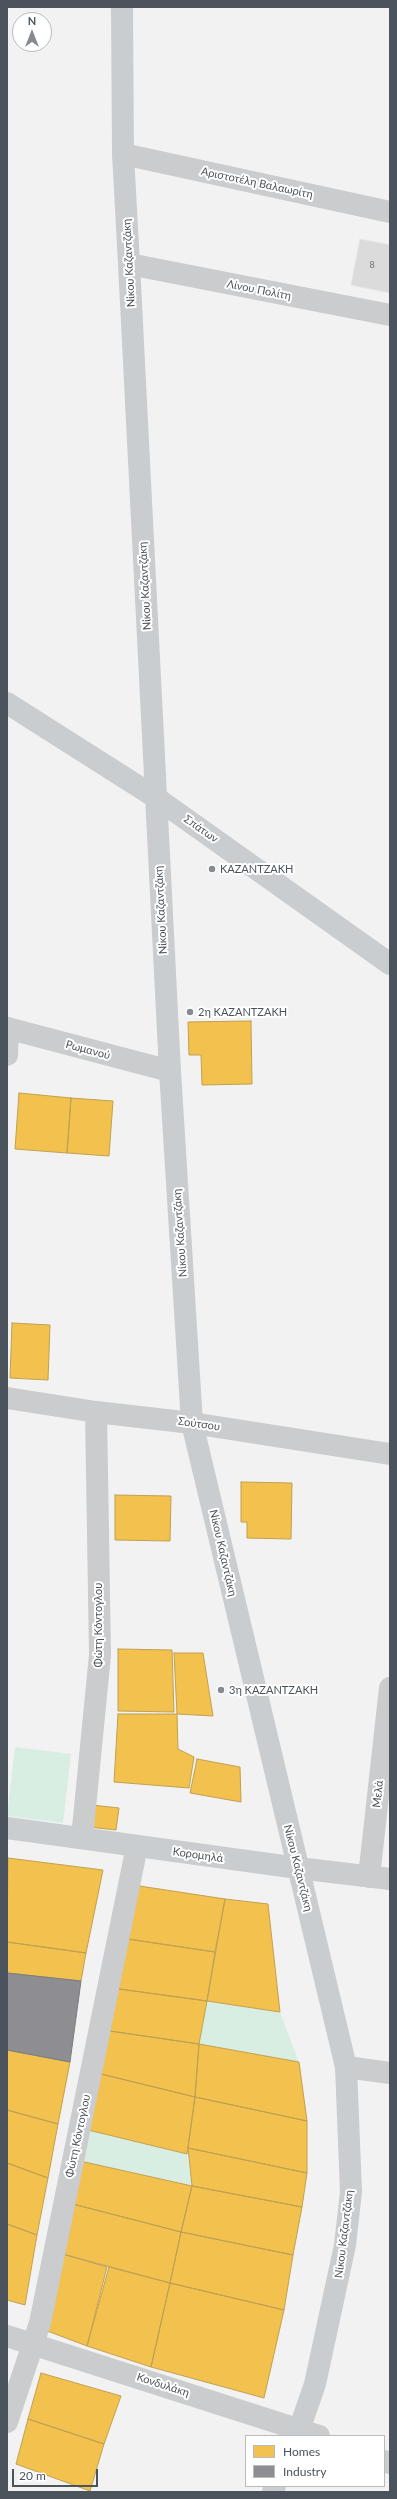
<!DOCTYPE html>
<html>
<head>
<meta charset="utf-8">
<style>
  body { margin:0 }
  #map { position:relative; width:397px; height:2499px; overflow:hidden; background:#f2f2f2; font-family:Lato,sans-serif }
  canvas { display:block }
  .frame { position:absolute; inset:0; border:8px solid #4b545c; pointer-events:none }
  .legend { position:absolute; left:245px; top:2435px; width:140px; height:52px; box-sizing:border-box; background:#fff; border:1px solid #b7bbbe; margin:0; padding:5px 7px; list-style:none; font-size:12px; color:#4b545c }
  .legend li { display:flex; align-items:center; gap:8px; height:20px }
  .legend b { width:20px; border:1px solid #b7bbbe }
  .north { position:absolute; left:12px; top:12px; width:40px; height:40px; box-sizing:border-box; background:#fff; border:1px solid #b7bbbe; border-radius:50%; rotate:0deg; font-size:11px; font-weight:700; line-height:16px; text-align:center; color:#4b545c }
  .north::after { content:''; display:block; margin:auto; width:14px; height:18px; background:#858b90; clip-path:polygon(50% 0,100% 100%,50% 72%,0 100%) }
  .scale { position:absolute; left:12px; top:2469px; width:86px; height:18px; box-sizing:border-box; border:2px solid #4b545c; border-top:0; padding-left:5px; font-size:12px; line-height:14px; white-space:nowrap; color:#4b545c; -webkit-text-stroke:3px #fff; paint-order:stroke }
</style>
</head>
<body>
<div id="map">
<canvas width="397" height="2499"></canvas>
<div class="frame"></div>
<ul class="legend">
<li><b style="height:11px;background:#f2c14e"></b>Homes</li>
<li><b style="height:11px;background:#8d8d92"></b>Industry</li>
</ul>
<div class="north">N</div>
<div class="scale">20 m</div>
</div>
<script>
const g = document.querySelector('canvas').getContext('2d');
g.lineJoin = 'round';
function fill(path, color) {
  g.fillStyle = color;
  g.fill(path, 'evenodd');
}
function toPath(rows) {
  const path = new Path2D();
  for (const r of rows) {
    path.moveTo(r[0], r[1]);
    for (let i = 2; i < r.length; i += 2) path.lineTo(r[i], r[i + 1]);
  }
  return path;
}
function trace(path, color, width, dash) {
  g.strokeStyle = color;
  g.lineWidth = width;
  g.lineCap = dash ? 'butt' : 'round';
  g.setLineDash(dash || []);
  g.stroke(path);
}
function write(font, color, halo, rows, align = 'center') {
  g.font = font + ' Lato,sans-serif';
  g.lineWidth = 4;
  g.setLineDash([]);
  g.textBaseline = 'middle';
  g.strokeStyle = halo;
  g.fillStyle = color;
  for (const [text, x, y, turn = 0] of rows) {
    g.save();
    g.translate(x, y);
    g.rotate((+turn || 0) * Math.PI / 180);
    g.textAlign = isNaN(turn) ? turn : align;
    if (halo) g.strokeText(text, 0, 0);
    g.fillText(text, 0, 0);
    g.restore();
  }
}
fill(toPath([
  [15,1747,71,1754,63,1823,7,1816],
  [207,2001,280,2012,299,2062,199,2044],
  [84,2129,187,2154,192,2186,80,2161]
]), '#d9eee2');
const homes = toPath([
  [251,1021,252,1084,202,1085,201,1055,189,1055,188,1022,251,1021],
  [19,1093,71,1098,67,1153,15,1149,19,1093],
  [71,1098,113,1101,109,1156,67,1153,71,1098],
  [12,1323,50,1325,48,1380,10,1378,12,1323],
  [241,1482,292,1483,291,1539,247,1538,247,1522,241,1522,241,1482],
  [115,1495,171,1496,170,1541,115,1540,115,1495],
  [118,1649,172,1650,174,1712,118,1711,118,1649],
  [174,1653,203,1653,213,1716,177,1714,174,1653],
  [118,1714,177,1714,178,1749,194,1757,189,1788,114,1782,118,1714],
  [197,1759,240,1767,241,1802,190,1793,197,1759],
  [92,1805,119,1808,116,1830,89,1827,92,1805],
  [8,1858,103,1870,86,1953,7,1942,8,1858],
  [133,1885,225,1899,215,1952,121,1938,133,1885],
  [225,1899,268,1904,280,2012,207,2001,225,1899],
  [121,1938,215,1952,207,2001,112,1988,121,1938],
  [7,1942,86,1953,81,1981,7,1973,7,1942],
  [112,1988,207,2001,199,2044,103,2030,112,1988],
  [103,2030,199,2044,195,2097,97,2073,103,2030],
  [199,2044,299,2062,307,2121,195,2097,199,2044],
  [7,2050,70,2062,58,2124,7,2110,7,2050],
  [97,2073,195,2097,187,2154,84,2129,97,2073],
  [195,2097,307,2121,307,2173,188,2148,195,2097],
  [7,2110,58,2124,48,2178,7,2163,7,2110],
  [188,2148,307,2173,302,2207,192,2186,188,2148],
  [80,2161,192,2186,181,2232,69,2203,80,2161],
  [7,2163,48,2178,37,2235,7,2224,7,2163],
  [192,2186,302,2207,293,2255,181,2232,192,2186],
  [69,2203,181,2232,170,2283,59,2253,69,2203],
  [7,2224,37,2235,25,2305,7,2300,7,2224],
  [181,2232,293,2255,284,2310,170,2283,181,2232],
  [59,2253,107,2267,87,2346,42,2329,59,2253],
  [109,2267,170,2283,151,2367,87,2346,109,2267],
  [170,2283,284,2310,264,2398,151,2367,170,2283],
  [41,2373,121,2396,104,2444,28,2419,41,2373],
  [28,2419,104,2444,90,2491,16,2464,28,2419]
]);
fill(homes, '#f2c14e');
trace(homes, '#c0a052', 1);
const industry = toPath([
  [7,1973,81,1981,70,2062,7,2050,7,1973]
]);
fill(industry, '#8d8d92');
trace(industry, '#797c82', 1);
const building = toPath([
  [360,239,390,245,390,293,351,285,360,239]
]);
fill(building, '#dbdbdc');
trace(building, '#e4e4e4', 1);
trace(toPath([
  [123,154,390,212],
  [129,264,390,315],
  [7,1028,170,1071],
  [7,1055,8,1028],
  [7,1398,96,1412,192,1423,390,1454],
  [82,1838,100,1655,96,1412],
  [298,1868,390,1879],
  [369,1877,390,1688],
  [346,2067,390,2073],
  [7,2336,319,2436],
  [7,2422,40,2323,137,1846],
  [384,2461,390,2463]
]), '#cacccd', 22);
trace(toPath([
  [122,7,123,154,129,264,170,1071,192,1423,346,2067,351,2192,345,2245,315,2384,297,2436],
  [7,703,155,797,390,964],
  [7,1828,298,1868],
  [273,2492,275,2486]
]), '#cacdcf', 22);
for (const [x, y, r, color] of [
  [212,869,4,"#858b90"],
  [190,1012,4,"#858b90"],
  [221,1690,4,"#858b90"]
]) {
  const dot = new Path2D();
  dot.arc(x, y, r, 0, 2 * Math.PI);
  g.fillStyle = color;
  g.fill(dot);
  trace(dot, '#fff', 1.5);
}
write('9px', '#70767d', null, [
  ["8",372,265]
]);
write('11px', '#4b545c', '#fff', [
  ["Αριστοτέλη Βαλαωρίτη",257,183,12],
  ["Νίκου Καζαντζάκη",129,263,-93],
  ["Λίνου Πολίτη",259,290,11],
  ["Νίκου Καζαντζάκη",145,586,-93],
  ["Σπάτων",201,829,35],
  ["Νίκου Καζαντζάκη",161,910,-93],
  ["Ρωμανού",88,1050,15],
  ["Νίκου Καζαντζάκη",180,1233,-94],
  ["Σούτσου",199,1424,8],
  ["Νίκου Καζαντζάκη",223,1553,77],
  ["Φώτη Κόντογλου",98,1625,-90],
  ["Μελά",378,1794,-84],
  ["Κορομηλά",198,1855,8],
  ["Νίκου Καζαντζάκη",298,1868,76],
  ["Φώτη Κόντογλου",78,2136,-78],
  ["Νίκου Καζαντζάκη",344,2234,-83],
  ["Κονδυλάκη",163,2385,18]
]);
write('11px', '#4b545c', '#fff', [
  ["ΚΑΖΑΝΤΖΑΚΗ",220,869],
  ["2η ΚΑΖΑΝΤΖΑΚΗ",198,1012],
  ["3η ΚΑΖΑΝΤΖΑΚΗ",229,1690]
], 'left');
</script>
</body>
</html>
